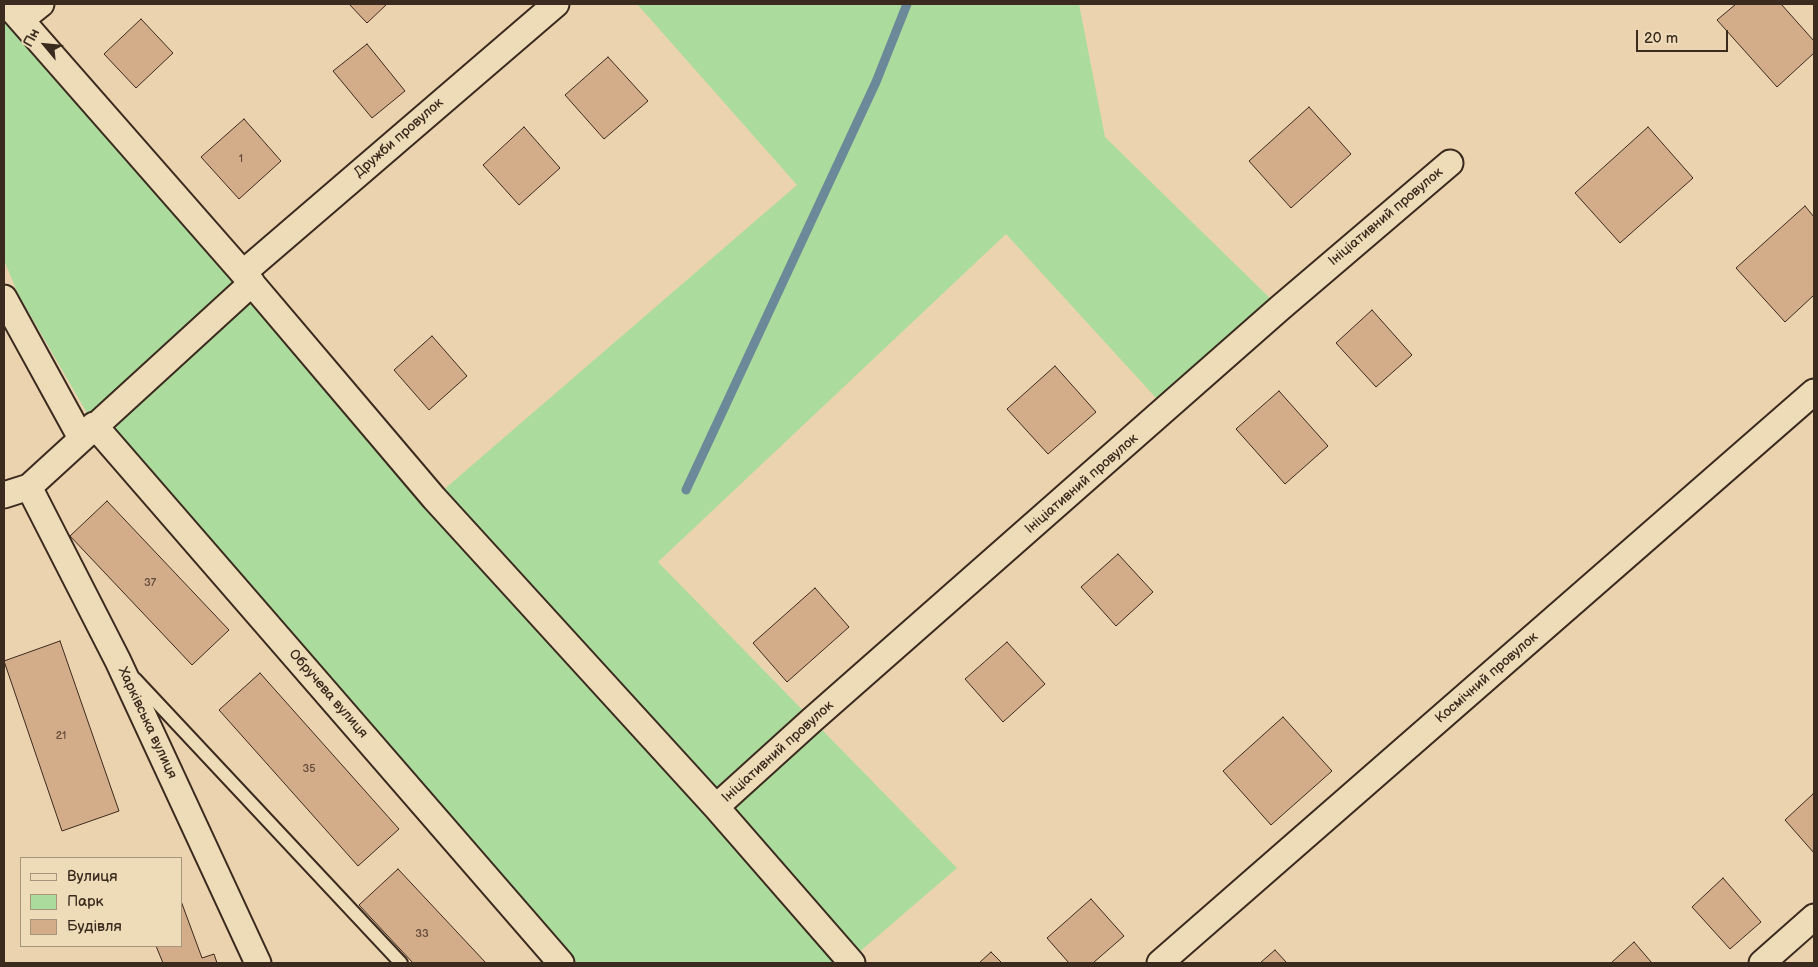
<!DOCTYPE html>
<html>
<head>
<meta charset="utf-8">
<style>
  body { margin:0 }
  #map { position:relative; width:1818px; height:967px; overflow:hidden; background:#ecd3af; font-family:"Balsamiq Sans",sans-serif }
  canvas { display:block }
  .frame { position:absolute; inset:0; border:5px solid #3b2a1e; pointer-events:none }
  .legend { position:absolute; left:20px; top:857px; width:162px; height:90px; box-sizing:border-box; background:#eedcb9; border:1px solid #a6957b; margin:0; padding:6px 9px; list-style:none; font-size:15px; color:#3b2a1e }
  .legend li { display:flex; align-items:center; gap:10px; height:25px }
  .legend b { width:25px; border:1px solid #a6957b }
  .north { position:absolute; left:20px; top:20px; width:50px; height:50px; -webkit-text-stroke:4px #eedcb9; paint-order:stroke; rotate:298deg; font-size:14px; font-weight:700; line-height:20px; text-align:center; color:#3b2a1e }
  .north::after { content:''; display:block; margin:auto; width:18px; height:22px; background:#3b2a1e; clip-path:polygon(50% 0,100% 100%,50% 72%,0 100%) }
  .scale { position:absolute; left:1636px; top:30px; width:92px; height:22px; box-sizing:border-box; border:2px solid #3b2a1e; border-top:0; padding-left:6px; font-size:15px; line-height:18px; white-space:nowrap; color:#3b2a1e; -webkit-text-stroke:4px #eedcb9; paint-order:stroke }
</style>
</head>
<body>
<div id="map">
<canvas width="1818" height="967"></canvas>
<div class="frame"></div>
<ul class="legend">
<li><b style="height:6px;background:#eedcb9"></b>Вулиця</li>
<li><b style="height:14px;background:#abdc9d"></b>Парк</li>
<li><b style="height:14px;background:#d3ac89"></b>Будівля</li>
</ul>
<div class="north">Пн</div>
<div class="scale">20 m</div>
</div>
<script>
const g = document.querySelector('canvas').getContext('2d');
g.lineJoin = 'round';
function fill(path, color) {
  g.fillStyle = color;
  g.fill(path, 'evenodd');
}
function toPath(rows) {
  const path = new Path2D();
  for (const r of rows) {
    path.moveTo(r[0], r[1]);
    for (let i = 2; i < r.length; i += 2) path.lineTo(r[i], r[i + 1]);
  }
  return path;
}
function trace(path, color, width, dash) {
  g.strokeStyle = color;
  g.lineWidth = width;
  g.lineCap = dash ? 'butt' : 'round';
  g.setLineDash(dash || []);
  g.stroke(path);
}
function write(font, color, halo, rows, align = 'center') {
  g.font = font + ' "Balsamiq Sans",sans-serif';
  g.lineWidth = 4;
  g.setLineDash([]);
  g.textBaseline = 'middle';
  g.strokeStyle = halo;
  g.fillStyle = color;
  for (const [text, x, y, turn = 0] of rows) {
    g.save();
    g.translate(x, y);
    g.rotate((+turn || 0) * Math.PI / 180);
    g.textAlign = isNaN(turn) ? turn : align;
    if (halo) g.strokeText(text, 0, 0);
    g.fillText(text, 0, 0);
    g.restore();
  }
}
fill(toPath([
  [4,4,434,498,797,185,637,4,1079,4,1105,137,1280,308,1167,410,1006,234,658,562,957,868,850,960,852,963,561,963,94,425,18,294,4,260]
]), '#abdc9d');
trace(toPath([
  [686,490,876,82,907,4]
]), '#6b8999', 9);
const building = toPath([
  [349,4,387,4,367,23,349,4],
  [1736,4,1781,4,1814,41,1814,53,1777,87,1717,20,1736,4],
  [141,19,173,53,136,88,104,54,141,19],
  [367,44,405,91,372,118,333,71,367,44],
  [608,57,648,101,604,139,565,95,608,57],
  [1309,107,1351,154,1291,208,1249,161,1309,107],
  [244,119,281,161,239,199,201,157,244,119],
  [524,127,560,168,519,205,483,165,524,127],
  [1648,127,1693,178,1620,243,1575,193,1648,127],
  [1805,206,1814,217,1814,295,1785,322,1736,268,1805,206],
  [1372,310,1412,355,1376,387,1336,343,1372,310],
  [432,336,467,376,429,410,394,370,432,336],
  [1055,366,1096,412,1048,454,1007,409,1055,366],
  [1279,391,1328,446,1285,484,1236,429,1279,391],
  [107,501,229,630,192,665,70,536,107,501],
  [1118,554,1153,592,1116,626,1081,587,1118,554],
  [815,588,849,627,787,682,753,643,815,588],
  [60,641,119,811,62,831,4,661,60,641],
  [1007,642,1045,684,1003,722,965,679,1007,642],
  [260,673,399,829,358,866,219,710,260,673],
  [1283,717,1332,771,1271,825,1223,771,1283,717],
  [1813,794,1814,795,1814,853,1785,820,1813,794],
  [398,869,486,963,413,963,359,905,398,869],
  [1723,878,1761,922,1730,949,1692,907,1723,878],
  [1091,899,1124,936,1093,963,1069,963,1047,938,1091,899],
  [181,901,202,958,214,954,217,963,163,963,156,946,181,946,181,901],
  [1634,942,1652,963,1611,963,1634,942],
  [1275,950,1287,963,1260,963,1275,950],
  [991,952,1002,963,979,963,991,952]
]);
fill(building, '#d3ac89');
trace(building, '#3b2a1e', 1);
const lane = toPath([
  [135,679,401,963]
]);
const street = toPath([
  [7,4,243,273,434,498,716,807,852,963],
  [21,20,41,4],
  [243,273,556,4],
  [4,298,81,438],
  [94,425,561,963],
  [29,487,118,661,258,963],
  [4,495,29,487,252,283],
  [716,807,812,720,1280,308,1450,163],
  [1160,963,1814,392],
  [1762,963,1814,917]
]);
trace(lane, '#3b2a1e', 16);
trace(street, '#3b2a1e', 29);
trace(lane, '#eedcb9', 12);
trace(street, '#eedcb9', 25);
write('11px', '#614a39', null, [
  ["1",241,159],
  ["37",150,583],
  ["21",61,736],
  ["35",309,769],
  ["33",422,934]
]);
write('14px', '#3b2a1e', '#eedcb9', [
  ["Дружби провулок",399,138,-41],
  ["Ініціативний провулок",1386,217,-40],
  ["Ініціативний провулок",1082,484,-41],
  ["Космічний провулок",1487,678,-41],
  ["Обручева вулиця",328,694,49],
  ["Харківська вулиця",147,723,65],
  ["Ініціативний провулок",778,752,-42]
]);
</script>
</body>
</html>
